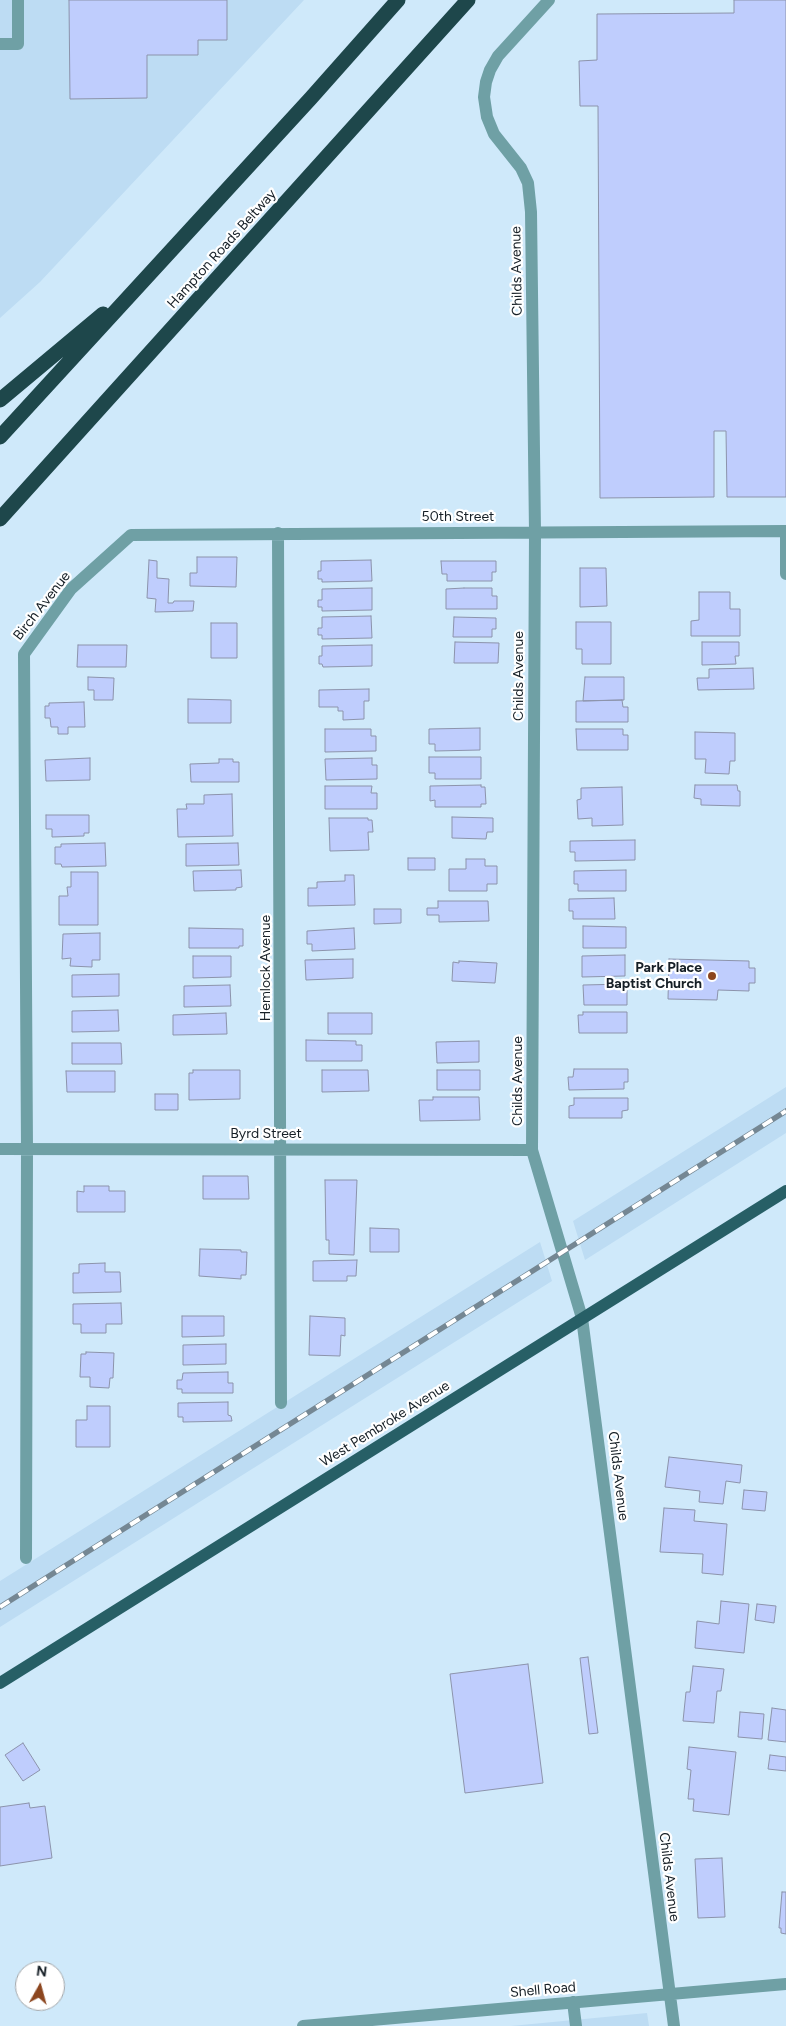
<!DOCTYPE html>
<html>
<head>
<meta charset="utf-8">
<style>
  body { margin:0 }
  #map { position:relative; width:786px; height:2026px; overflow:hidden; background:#cfe9fa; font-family:Figtree,sans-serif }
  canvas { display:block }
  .north { position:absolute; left:15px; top:1961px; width:50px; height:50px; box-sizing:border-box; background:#fff; border:1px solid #a2a5a8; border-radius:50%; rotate:7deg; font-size:14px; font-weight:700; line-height:20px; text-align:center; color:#161f26 }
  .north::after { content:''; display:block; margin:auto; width:18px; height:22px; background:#8c461f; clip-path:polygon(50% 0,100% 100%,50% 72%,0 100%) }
</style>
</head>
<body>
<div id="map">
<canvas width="786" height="2026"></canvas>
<div class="north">N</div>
</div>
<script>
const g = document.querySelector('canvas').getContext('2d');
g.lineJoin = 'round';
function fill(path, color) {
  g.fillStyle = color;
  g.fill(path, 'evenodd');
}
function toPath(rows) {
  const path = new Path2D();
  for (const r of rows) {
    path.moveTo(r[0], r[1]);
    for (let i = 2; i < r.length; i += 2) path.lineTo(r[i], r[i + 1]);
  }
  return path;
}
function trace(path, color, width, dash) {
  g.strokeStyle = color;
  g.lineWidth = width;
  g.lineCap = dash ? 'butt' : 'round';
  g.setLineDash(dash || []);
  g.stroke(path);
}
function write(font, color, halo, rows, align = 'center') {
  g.font = font + ' Figtree,sans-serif';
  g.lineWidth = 4.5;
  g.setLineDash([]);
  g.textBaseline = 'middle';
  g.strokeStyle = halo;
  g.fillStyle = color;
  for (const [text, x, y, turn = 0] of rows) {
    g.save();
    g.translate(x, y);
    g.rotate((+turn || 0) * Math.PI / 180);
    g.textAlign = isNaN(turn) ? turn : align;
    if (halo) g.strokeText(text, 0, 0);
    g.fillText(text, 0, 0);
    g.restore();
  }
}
fill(toPath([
  [0,0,304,0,40,282,0,318],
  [786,1087,786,1133,585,1260,573,1221],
  [540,1242,552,1281,0,1627,0,1581],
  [647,2013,649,2026,511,2026]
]), '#bddcf3');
const building = toPath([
  [69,0,227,0,227,40,198,40,198,55,147,55,147,98,70,99,69,0],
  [734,0,786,0,786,497,727,497,726,431,714,431,714,497,600,498,598,106,580,106,579,61,597,60,597,14,734,13,734,0],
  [197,557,237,557,236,587,190,586,190,573,197,573,197,557],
  [149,560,157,561,157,578,169,579,168,603,173,603,174,601,194,601,193,611,155,612,156,599,147,598,149,560],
  [371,560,372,581,322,582,322,579,318,579,318,571,321,571,321,561,371,560],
  [441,561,496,561,496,572,492,572,492,581,447,581,447,574,442,574,441,561],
  [580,568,606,568,607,606,580,607,580,568],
  [372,588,372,610,322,611,322,607,318,607,318,600,322,600,322,589,372,588],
  [464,588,492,588,492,596,497,596,497,609,446,609,446,589,464,588],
  [699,592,730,592,730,609,740,609,740,636,691,636,691,621,699,620,699,592],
  [371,616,372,638,322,639,322,635,318,635,318,628,322,628,322,617,371,616],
  [454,617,496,618,496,629,492,629,492,637,453,637,454,617],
  [576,622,611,622,611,664,582,664,582,649,576,649,576,622],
  [211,623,237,623,237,658,211,658,211,623],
  [455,642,499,643,498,663,454,663,455,642],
  [702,642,739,642,739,656,735,656,736,664,702,665,702,642],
  [78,645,127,645,126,667,77,667,78,645],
  [372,645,372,666,323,667,322,664,319,664,319,656,322,656,322,646,372,645],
  [753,668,754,689,698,690,697,678,709,678,709,669,753,668],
  [88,677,114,678,113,700,94,700,94,690,88,690,88,677],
  [585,677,624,677,624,700,583,701,585,677],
  [369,689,369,701,364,701,364,719,343,720,343,711,338,711,338,707,319,707,319,690,369,689],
  [188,699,231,700,231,723,188,723,188,699],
  [622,700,623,707,628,707,628,722,576,722,576,701,622,700],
  [84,702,85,727,68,727,68,734,58,734,58,727,51,727,50,718,45,718,45,706,49,706,49,703,84,702],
  [480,728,480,750,435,751,435,744,429,744,429,729,480,728],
  [325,729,371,729,371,736,376,736,376,751,325,752,325,729],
  [576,729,623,729,623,735,628,735,628,750,577,750,576,729],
  [695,732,735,733,735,761,730,761,729,774,705,773,706,759,695,759,695,732],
  [429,757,481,757,481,779,435,779,435,773,429,773,429,757],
  [90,758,90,780,46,781,45,760,90,758],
  [372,758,372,765,377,765,377,779,326,780,325,759,372,758],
  [219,759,233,759,233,762,239,762,239,782,191,782,190,764,219,763,219,759],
  [481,785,481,787,485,787,486,804,481,804,481,807,435,807,435,800,430,801,430,786,481,785],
  [695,785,737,785,738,791,740,791,740,806,701,805,701,799,694,798,695,785],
  [325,786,372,786,371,793,377,793,377,809,325,809,325,786],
  [622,787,623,825,592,826,592,818,578,819,577,800,581,799,581,788,622,787],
  [232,794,233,836,178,837,177,809,187,809,186,804,204,804,204,795,232,794],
  [46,815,89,815,89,833,84,833,84,836,52,837,52,829,46,829,46,815],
  [452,817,493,818,493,832,487,832,486,839,452,838,452,817],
  [329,818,368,818,368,820,372,820,373,832,368,832,369,850,330,851,329,818],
  [635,840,635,860,575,861,575,852,570,852,570,841,635,840],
  [105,843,106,866,62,867,61,864,55,864,55,847,61,847,61,844,105,843],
  [238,843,239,865,186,866,186,844,238,843],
  [408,858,435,858,435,870,408,870,408,858],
  [466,859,485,859,485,866,497,866,497,884,487,884,487,891,449,891,449,869,466,869,466,859],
  [241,870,242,887,236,888,236,890,194,891,193,871,241,870],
  [626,870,626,891,578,891,578,884,574,884,574,871,626,870],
  [71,872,98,872,98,925,59,925,59,896,68,896,67,887,71,887,71,872],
  [345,875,354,875,355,905,308,906,308,888,317,888,317,882,345,881,345,875],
  [614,898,615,919,573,919,573,911,569,911,569,899,614,898],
  [438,901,488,901,489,921,439,922,439,915,427,915,427,908,438,908,438,901],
  [374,909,401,909,401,923,374,924,374,909],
  [583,926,626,927,626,948,583,948,583,926],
  [189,928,243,929,243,946,239,946,239,948,189,948,189,928],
  [354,928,355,949,312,951,312,944,307,944,307,931,354,928],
  [100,933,100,960,92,960,92,967,70,966,71,958,62,959,63,934,100,933],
  [625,955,625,976,582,977,582,956,625,955],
  [193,956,231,956,231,977,193,978,193,956],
  [353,959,353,978,306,980,305,960,353,959],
  [669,959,749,961,749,968,755,968,755,983,749,983,749,991,718,990,717,1000,668,999,669,959],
  [459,961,497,963,495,983,452,981,453,962,459,963,459,961],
  [119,974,119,996,72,997,72,975,119,974],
  [627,984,627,1005,584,1005,583,985,627,984],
  [230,985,231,1006,184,1007,184,986,230,985],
  [118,1010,119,1031,72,1032,72,1011,118,1010],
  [583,1012,627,1012,627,1033,579,1033,578,1015,583,1015,583,1012],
  [226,1013,227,1034,173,1035,173,1015,226,1013],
  [328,1013,372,1013,372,1034,328,1034,328,1013],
  [306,1040,356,1041,356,1045,362,1045,362,1061,306,1061,306,1040],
  [479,1041,479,1062,437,1063,436,1042,479,1041],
  [72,1043,121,1043,122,1064,72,1064,72,1043],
  [574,1069,628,1069,628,1082,624,1082,624,1089,569,1090,568,1077,573,1077,574,1069],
  [193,1070,240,1070,240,1099,189,1100,189,1073,193,1073,193,1070],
  [322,1070,368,1070,369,1091,322,1092,322,1070],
  [437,1070,480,1070,480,1090,437,1090,437,1070],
  [66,1071,115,1071,115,1092,67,1092,66,1071],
  [155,1094,178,1094,178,1110,155,1110,155,1094],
  [433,1097,479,1097,480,1120,420,1121,419,1100,433,1100,433,1097],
  [574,1098,628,1098,628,1110,622,1111,622,1118,569,1118,569,1106,574,1105,574,1098],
  [203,1176,248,1176,249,1199,203,1199,203,1176],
  [325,1180,357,1180,354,1255,329,1254,329,1240,326,1240,325,1180],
  [84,1186,109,1186,109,1191,125,1191,125,1212,77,1212,77,1191,84,1192,84,1186],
  [370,1228,399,1229,399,1252,370,1252,370,1228],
  [200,1249,241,1250,241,1252,247,1252,246,1275,241,1275,241,1279,199,1276,200,1249],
  [357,1260,356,1276,347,1276,347,1281,313,1281,313,1261,357,1260],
  [105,1263,105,1272,120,1272,121,1292,73,1293,73,1273,79,1273,79,1264,105,1263],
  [121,1303,122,1324,106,1324,106,1333,81,1333,81,1324,73,1324,73,1304,121,1303],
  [182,1316,224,1316,224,1336,182,1337,182,1316],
  [310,1316,345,1318,345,1336,341,1335,340,1356,309,1355,310,1316],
  [226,1344,226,1364,183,1365,183,1345,226,1344],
  [86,1352,114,1353,113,1378,110,1378,109,1388,90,1387,90,1377,80,1377,81,1354,86,1354,86,1352],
  [228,1372,228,1383,233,1383,233,1393,182,1393,182,1389,177,1389,177,1380,182,1380,183,1373,228,1372],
  [228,1402,228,1415,231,1416,232,1421,183,1422,183,1417,178,1417,178,1403,228,1402],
  [87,1406,110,1406,110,1447,76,1447,76,1420,87,1420,87,1406],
  [669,1457,742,1465,740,1483,726,1481,723,1504,699,1502,700,1491,665,1487,669,1457],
  [744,1490,767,1492,765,1511,742,1509,744,1490],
  [664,1508,695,1510,694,1521,727,1524,723,1575,702,1573,703,1554,660,1552,664,1508],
  [721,1601,749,1604,744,1653,695,1648,697,1621,719,1624,721,1601],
  [757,1604,776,1606,774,1623,755,1620,757,1604],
  [588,1657,598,1733,589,1734,580,1658,588,1657],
  [528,1664,543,1783,465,1793,450,1674,528,1664],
  [693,1666,724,1669,721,1691,717,1691,714,1723,683,1721,686,1692,690,1692,693,1666],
  [772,1708,786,1710,786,1742,768,1740,772,1708],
  [740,1712,764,1714,762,1739,738,1737,740,1712],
  [23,1743,40,1770,23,1781,5,1755,23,1743],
  [689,1747,736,1752,729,1815,693,1811,694,1799,688,1799,691,1770,687,1769,689,1747],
  [770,1755,786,1757,786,1771,768,1769,770,1755],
  [29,1803,30,1808,45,1806,52,1858,0,1866,0,1807,29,1803],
  [722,1858,725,1917,698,1918,695,1859,722,1858],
  [782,1892,786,1892,786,1934,781,1933,781,1928,779,1928,782,1892]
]);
fill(building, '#bfcdfd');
trace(building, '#8c93ab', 1);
trace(toPath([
  [549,0,498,56,490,70,486,82,484,97,487,117,494,134,521,168,528,183,531,212,535,532,532,1150,582,1318,674,2026],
  [0,44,18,44,18,0],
  [786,531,786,574],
  [278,533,281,1403],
  [0,1149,532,1150],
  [26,1558,27,1149,24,654,71,589,131,535,786,531],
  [573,2002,576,2026],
  [303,2026,786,1984]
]), '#6fa0a5', 12);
trace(toPath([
  [0,1683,786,1191]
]), '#275f66', 12);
trace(toPath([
  [0,400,103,314],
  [0,437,311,98,398,0],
  [0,519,468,0]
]), '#1e474b', 15);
const rail = toPath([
  [0,1607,786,1111]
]);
trace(rail, '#758793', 5.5);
trace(rail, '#fff', 4, [11]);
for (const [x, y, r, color] of [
  [712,976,5,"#8c461f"]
]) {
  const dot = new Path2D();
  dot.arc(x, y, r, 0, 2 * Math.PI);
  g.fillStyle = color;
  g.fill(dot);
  trace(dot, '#fff', 2);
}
write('14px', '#161f26', '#fff', [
  ["Hampton Roads Beltway",222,249,-48],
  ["Childs Avenue",517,271,-91],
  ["50th Street",458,517],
  ["Birch Avenue",42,606,-52],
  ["Childs Avenue",519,676,-90],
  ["Hemlock Avenue",266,968,-90],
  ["Childs Avenue",518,1081,-90],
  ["Byrd Street",266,1134],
  ["West Pembroke Avenue",385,1424,-32],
  ["Childs Avenue",618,1476,83],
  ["Childs Avenue",669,1877,83],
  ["Shell Road",543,1990,-5]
]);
write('bold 14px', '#161f26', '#fff', [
  ["Park Place",702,968],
  ["Baptist Church",702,984]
], 'right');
</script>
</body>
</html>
